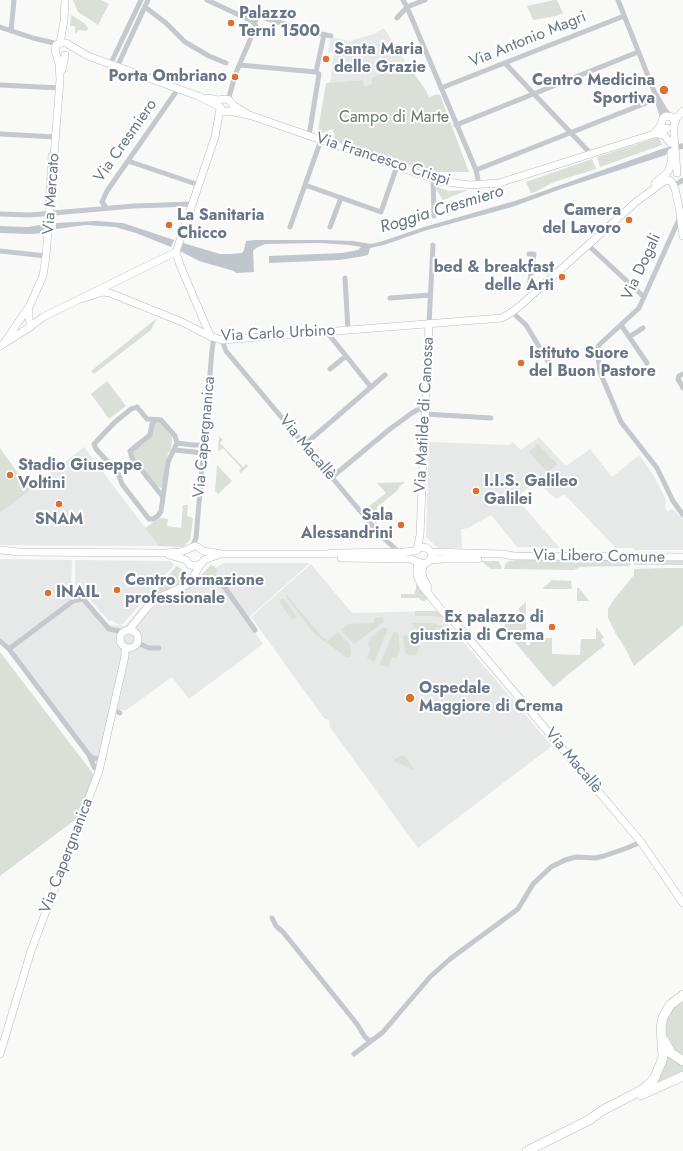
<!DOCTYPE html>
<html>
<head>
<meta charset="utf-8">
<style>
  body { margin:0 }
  canvas { display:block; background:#f9f9f7 }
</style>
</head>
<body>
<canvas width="683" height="1151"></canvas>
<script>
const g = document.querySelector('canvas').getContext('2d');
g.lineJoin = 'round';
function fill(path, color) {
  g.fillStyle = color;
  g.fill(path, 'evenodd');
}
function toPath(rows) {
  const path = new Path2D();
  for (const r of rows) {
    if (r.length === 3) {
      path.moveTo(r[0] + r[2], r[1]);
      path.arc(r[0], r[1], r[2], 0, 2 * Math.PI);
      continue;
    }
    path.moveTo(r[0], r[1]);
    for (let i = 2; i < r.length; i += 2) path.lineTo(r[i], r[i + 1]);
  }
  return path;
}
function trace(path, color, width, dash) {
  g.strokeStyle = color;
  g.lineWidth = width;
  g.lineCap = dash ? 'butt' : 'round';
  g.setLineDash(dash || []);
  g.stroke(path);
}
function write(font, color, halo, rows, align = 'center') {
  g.font = font + ' Jost,sans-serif';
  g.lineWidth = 4;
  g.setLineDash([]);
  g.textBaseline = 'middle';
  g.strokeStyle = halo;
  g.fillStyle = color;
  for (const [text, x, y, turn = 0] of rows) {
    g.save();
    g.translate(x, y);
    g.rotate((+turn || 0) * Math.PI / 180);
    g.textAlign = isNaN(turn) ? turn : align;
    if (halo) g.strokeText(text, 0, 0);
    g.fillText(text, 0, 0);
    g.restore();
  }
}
fill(toPath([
  [384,28,407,64,399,68,397,66,372,79,372,82,369,86,364,85,362,80,330,83,334,53,328,52,331,37,349,41,374,34],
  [539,437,566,466,590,449,612,477,639,455,654,476,666,500,665,508,668,512,671,509,675,511,683,520,683,550,635,550,633,548,616,548,564,494,556,499,536,481,516,498,560,548,517,547,491,515,468,528,461,529,462,548,438,548,426,537,429,442,510,445,513,442,521,450],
  [84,447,159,546,0,545,0,513],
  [0,559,72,560,71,586,109,625,125,626,177,565,188,576,200,576,224,563,310,563,246,620,263,644,189,699,172,677,125,711,112,707,97,768,0,639],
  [75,560,171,561,174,565,123,624,119,625,111,620,109,621,75,583],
  [311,564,352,613,437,611,552,746,418,848,330,727,329,720,324,718,251,617]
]), '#e7e8e8');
fill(toPath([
  [73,0,101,0,109,4,98,25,78,12],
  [554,0,557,0,563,13,556,16,533,20,527,6],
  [71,15,84,23,88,28,87,31,79,30,75,34,75,26,70,26],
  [407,64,425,89,429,97,437,94,440,95,469,172,431,172,338,142,333,139,335,135,332,129,322,133,319,132,318,130,326,83,363,80,364,85,367,86,371,84,372,82,371,79,397,65,399,68],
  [659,137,662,145,600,167,597,157],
  [48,153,51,153,48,207,45,203],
  [592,159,596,169,554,182,535,192,531,193,526,182],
  [434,186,449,191,468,190,443,200],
  [157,318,151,330,94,374,91,371],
  [107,381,126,406,109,419,91,394],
  [158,422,161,423,172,437,171,450,168,453,162,487,161,488,156,486,132,454,132,451,145,441,153,426],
  [219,436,223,440,220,443,243,467,246,464,248,466,241,473,239,471,241,468,223,448,219,451,218,449],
  [538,444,557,464,548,473,529,452],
  [0,448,30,490,0,513],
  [217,465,232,481,218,494,215,491],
  [405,482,400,486,397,491,377,507,376,524,364,510,386,493,377,483],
  [488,501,5.5],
  [183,505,188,505,187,516,191,517,193,519,190,540,183,547,159,546,145,528,155,521,161,518,168,519,167,526,181,528],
  [521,559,631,560,630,566,580,567,574,570,504,569,506,563,510,561],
  [446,561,498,561,502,567,501,569,491,569,482,562],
  [634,561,683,561,683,565,634,565],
  [211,565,214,566,217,570,215,577,211,579,199,578,198,576,202,574],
  [176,567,180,568,187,577,186,581,182,584,161,592,144,605],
  [665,568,683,568,683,625,634,666,625,648,616,634,608,618,608,609,615,598,634,575,634,569],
  [552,580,571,581,572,589,542,589],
  [416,581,428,598,425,601,420,600,420,598,401,598,401,594,414,594,416,590],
  [577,588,579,588,589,601,577,601],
  [287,594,288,597,324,639,326,638,327,640,325,642,312,631,286,596],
  [282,599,284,599,297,617,292,620,279,601],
  [526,602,526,645,530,645,530,639,552,638,552,654,580,655,581,639,596,639,596,627,604,637,601,640,605,645,553,687,507,633,504,634,500,629,520,612,518,609],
  [415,611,437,611,444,618,434,616,415,616],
  [383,617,384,622,354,644,341,630,349,624,374,623,374,618],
  [411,623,432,623,444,627,446,631,445,632,437,627,433,633,426,630,422,635],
  [383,628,388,629,374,662,367,658,371,648,368,646,370,638],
  [394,631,398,633,400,650,396,658,392,657,388,667,380,664],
  [338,632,350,645,351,653,349,657,346,657,326,642],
  [403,635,421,638,418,645,420,646,415,656,413,655,411,656,405,653],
  [0,652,95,776,79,817,0,876],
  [402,755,406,757,414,770,398,763,395,762,394,760],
  [683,999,683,1058,674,1051,669,1044,665,1034,665,1023,667,1016,673,1007],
  [667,1053,683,1064,683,1071,657,1082]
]), '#dae0d8');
fill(toPath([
  [665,148,666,155,561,189,512,207,424,231,384,245,370,248,368,255,359,257,339,260,269,263,269,256,342,253,358,250,361,247,349,245,320,243,265,244,256,248,253,251,254,272,236,273,234,271,199,261,180,251,183,243,220,254,231,254,242,253,244,250,246,241,255,240,322,240,353,241,371,244,383,241,424,227,518,200],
  [96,221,123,223,174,240,171,247,136,233,115,227,86,225,56,229,56,223],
  [46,224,46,233,29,234,0,233,0,226,28,227]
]), '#bfc7cd');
trace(toPath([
  [659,153,683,146]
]), '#bfc7cd', 5.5);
const secondary = toPath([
  [60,43,66,43,88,56,198,96,220,107,224,112,230,111,252,116,440,181,470,185,499,183,654,134,658,134,667,128],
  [60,43,64,21,65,0],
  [62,70,65,55],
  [208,98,218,100,225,99,229,100,233,105,246,113],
  [654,134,661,125,663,118,666,116,672,117,675,122],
  [658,134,664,135,670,143],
  [669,170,671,163,671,152],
  [677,173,674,135,674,125,677,117,683,111],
  [671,181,675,188,680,213,683,236],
  [655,183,667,173],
  [176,252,215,137,220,109],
  [176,252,180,265,206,326,211,337],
  [81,299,103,292,110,293,182,322,209,336,222,340,502,318,512,312,521,305,636,202,663,182,669,180],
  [30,327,43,317,176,252],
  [5,342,30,305,43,276,46,256,60,80,59,64,55,50,56,45,60,43],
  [0,346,30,327,30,323,29,319,29,308],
  [0,550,19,552,164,553,181,552,195,546,198,547,203,551,222,554,326,554,337,553,403,552,416,551,419,548,424,547,428,549,431,552,432,556,430,560],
  [417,550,420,535,429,324],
  [431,552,502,554,514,556,683,557],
  [169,555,186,560,190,565,197,566,202,563,204,560,220,554],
  [341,558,411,559,423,564,427,563,430,560,444,559,478,559],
  [418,562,417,566,417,576,422,586,443,612,456,624,478,649,641,842,683,903],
  [423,564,422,572,423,578,428,587],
  [129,639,9],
  [129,630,149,605,162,596,189,584,200,565],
  [0,1054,31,951,99,771,125,656,125,647]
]);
const highway = toPath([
  [664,1040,671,1053,683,1061],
  [641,1095,683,1076],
  [587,1121,605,1109,638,1092,647,1086,654,1079,661,1063,663,1056,661,1028,663,1017,670,1005,683,995],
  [527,1151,591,1119]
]);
trace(secondary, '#b7bbc1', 8);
trace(highway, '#b8bbbe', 10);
trace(toPath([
  [207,0,252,21,256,26,235,75],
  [403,0,407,7,476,170,479,185],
  [618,0,654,91,665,110,670,116],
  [145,7,166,23,185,42,209,56,226,63],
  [397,18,407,7,425,0],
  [254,23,259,14,265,18,306,31,331,36],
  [0,27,33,38,58,44],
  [11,31,14,0],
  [505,63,534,94,591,154],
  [110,65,141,0],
  [240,65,316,72,319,74,309,136],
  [117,67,148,0],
  [316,72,324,35],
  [0,85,60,88],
  [441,88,624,16],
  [229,100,229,97,234,79],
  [658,103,663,119],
  [456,125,638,52],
  [0,134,56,137],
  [128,161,199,185],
  [476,170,656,99],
  [433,178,434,216],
  [678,183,683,180],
  [305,185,381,212,397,166],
  [106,208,102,202,107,191,178,89],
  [0,214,30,215,134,206,192,204],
  [680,217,639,308,599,345,597,350,600,372,621,422,657,468,673,501,683,515],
  [290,227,321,140],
  [330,227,341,198],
  [588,245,644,297],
  [0,251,46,256],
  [529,254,534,254,529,287,534,294],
  [345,278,348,330],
  [390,298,430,295],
  [512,312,526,325,549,363],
  [429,324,433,245],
  [621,325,647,363],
  [326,331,371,387],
  [629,337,643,328],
  [222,340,226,351,381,536,399,552],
  [330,369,346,356],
  [683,374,679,376,678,379,683,388],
  [137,407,147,419,161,420,175,436,177,443,168,462,161,511,158,516,153,519,149,519,122,484,118,473,96,449,94,444,115,422,131,409,137,407],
  [425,414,491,418],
  [156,420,152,424,150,435,130,451,132,458,163,497],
  [177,443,193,445,204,445],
  [304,445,385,375],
  [175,450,203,453],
  [332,477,390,429,412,413,417,410,425,409],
  [192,547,196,538,212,350,214,337],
  [191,581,223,585,255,630],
  [0,641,9,649,89,755,94,767,99,771],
  [138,643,149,648,159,648],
  [9,649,73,601,80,599,84,600,109,629,124,632],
  [114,710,120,713],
  [89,755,93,758,102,759],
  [272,918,276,926,283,932,357,1024,365,1037,370,1041,374,1039],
  [354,1054,383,1032,430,977,450,959,518,909,533,884,551,867,565,860,576,857,595,858,604,856,627,848,641,842]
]), '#c5c8cc', 5);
trace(secondary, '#fff', 7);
trace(highway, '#fff', 9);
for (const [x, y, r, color] of [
  [231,23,4,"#df6f31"],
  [326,59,4,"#df6f31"],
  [235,77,4,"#df6f31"],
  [664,90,5,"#df6f31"],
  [629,220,4,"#df6f31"],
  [169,225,4,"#df6f31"],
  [562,277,4,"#df6f31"],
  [521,363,4,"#df6f31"],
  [10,475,4,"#df6f31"],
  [476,491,4,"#df6f31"],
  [59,504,4,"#df6f31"],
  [401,525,4,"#df6f31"],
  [117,590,4,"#df6f31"],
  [48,593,4,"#df6f31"],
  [552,627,4,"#df6f31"],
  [410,698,5,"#df6f31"]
]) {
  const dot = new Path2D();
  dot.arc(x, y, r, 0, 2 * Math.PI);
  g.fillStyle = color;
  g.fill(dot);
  trace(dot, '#fff', 1.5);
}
write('bold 16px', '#697687', '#fff', [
  ["Palazzo",239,14],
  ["Terni 1500",239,32],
  ["Santa Maria",334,50],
  ["delle Grazie",334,68],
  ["Porta Ombriano",227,77,"right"],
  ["Centro Medicina",655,81,"right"],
  ["Sportiva",655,99,"right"],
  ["Camera",621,211,"right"],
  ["del Lavoro",621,229,"right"],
  ["La Sanitaria",177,216],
  ["Chicco",177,234],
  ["bed & breakfast",554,268,"right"],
  ["delle Arti",554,286,"right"],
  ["Istituto Suore",529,354],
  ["del Buon Pastore",529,372],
  ["Stadio Giuseppe",18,466],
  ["Voltini",18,484],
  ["I.I.S. Galileo",484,482],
  ["Galilei",484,500],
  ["Sala",393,516,"right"],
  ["Alessandrini",393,534,"right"],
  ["SNAM",59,520,"center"],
  ["Centro formazione",125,581],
  ["professionale",125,599],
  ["INAIL",56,593],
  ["Ex palazzo di",544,618,"right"],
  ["giustizia di Crema",544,636,"right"],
  ["Ospedale",419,689],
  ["Maggiore di Crema",419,707]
], 'left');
write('16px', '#697687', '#fff', [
  ["Via Antonio Magri",528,40,-22],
  ["Via Cresmiero",126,141,-55],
  ["Via Francesco Crispi",383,160,18],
  ["Via Mercato",52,194,-86],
  ["Via Dogali",642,267,-65],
  ["Via Carlo Urbino",278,334,-3],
  ["Via Matilde di Canossa",425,415,-87],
  ["Via Capergnanica",205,437,-85],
  ["Via Macallè",307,448,50],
  ["Via Libero Comune",599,557,1],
  ["Via Macallè",573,761,50],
  ["Via Capergnanica",67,856,-69]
]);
write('16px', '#657964', '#fff', [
  ["Campo di Marte",394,118]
]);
write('italic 17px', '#657782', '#fff', [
  ["Roggia Cresmiero",442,210,-17]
]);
</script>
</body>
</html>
